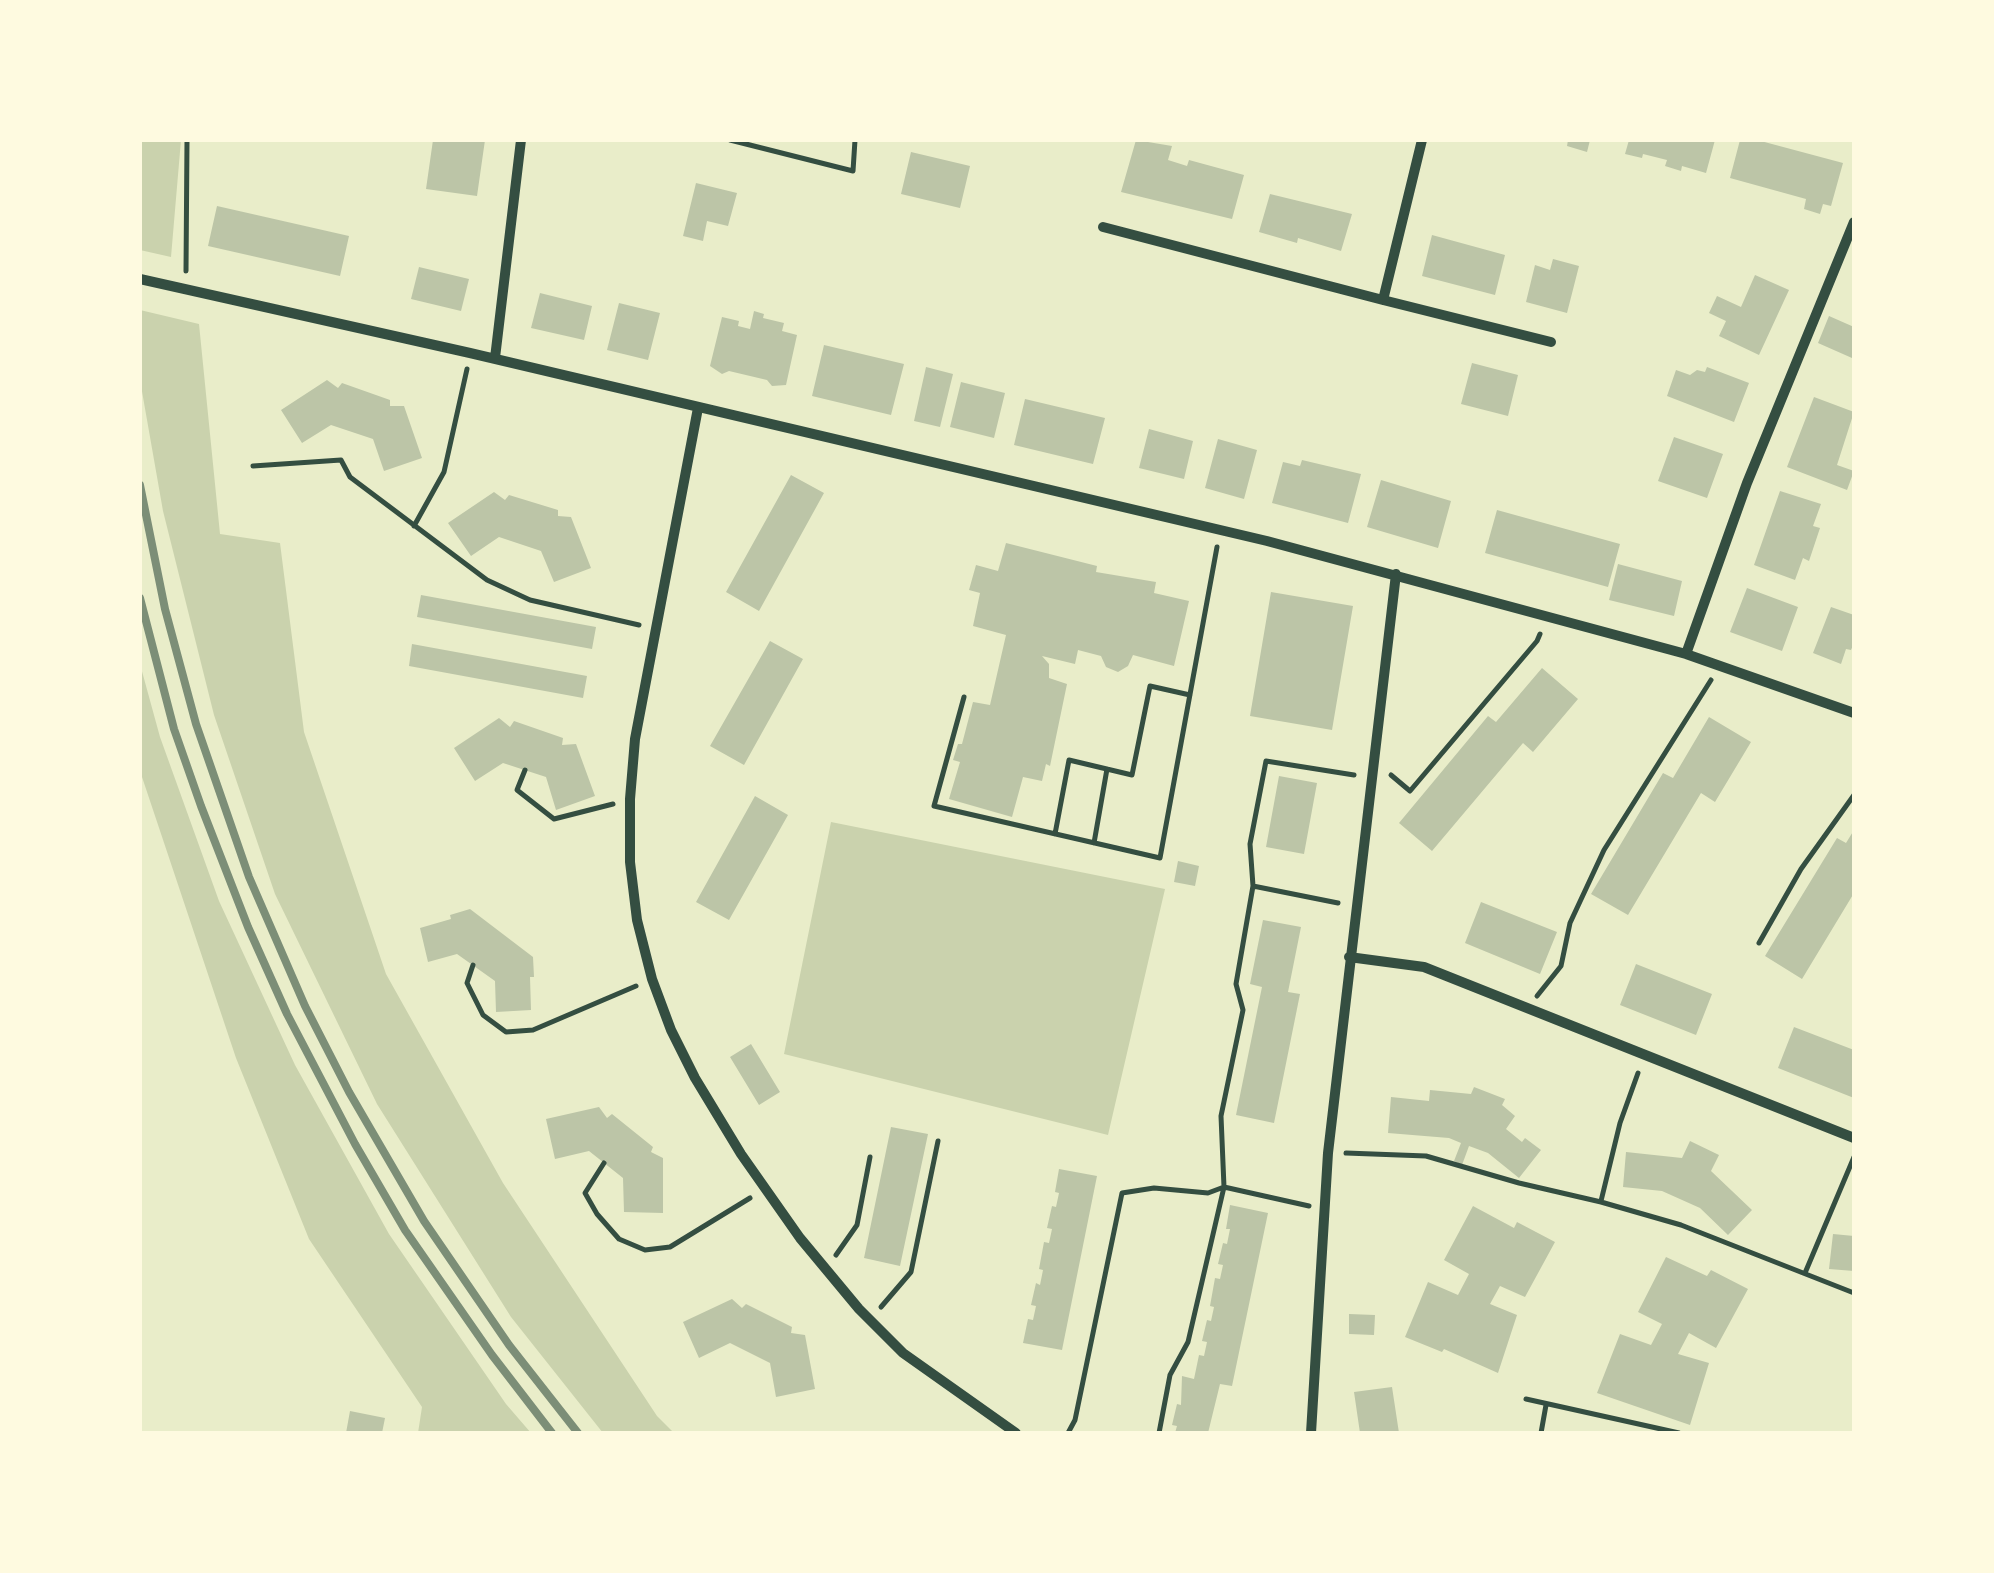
<!DOCTYPE html>
<html>
<head>
<meta charset="utf-8">
<style>
  body { margin:0 }
  #map { position:relative; width:1994px; height:1573px; overflow:hidden; background:#e9edc9; font-family:Arial,sans-serif }
  canvas { display:block }
  .frame { position:absolute; inset:0; border:142px solid #fefae0; pointer-events:none }
</style>
</head>
<body>
<div id="map">
<canvas width="1994" height="1573"></canvas>
<div class="frame"></div>
</div>
<script>
const g = document.querySelector('canvas').getContext('2d');
g.lineJoin = 'round';
function fill(path, color) {
  g.fillStyle = color;
  g.fill(path, 'evenodd');
}
function toPath(rows) {
  const path = new Path2D();
  for (const r of rows) {
    path.moveTo(r[0], r[1]);
    for (let i = 2; i < r.length; i += 2) path.lineTo(r[i], r[i + 1]);
  }
  return path;
}
function trace(path, color, width, dash) {
  g.strokeStyle = color;
  g.lineWidth = width;
  g.lineCap = dash ? 'butt' : 'round';
  g.setLineDash(dash || []);
  g.stroke(path);
}
fill(toPath([
  [140,140,181,140,171,257,140,250],
  [140,310,199,324,220,534,280,543,304,732,386,974,503,1183,657,1416,674,1433,603,1433,511,1317,377,1104,275,894,214,715,163,511,140,380],
  [140,664,160,737,219,901,295,1065,389,1234,506,1404,531,1433,418,1433,422,1407,309,1239,236,1058,140,771],
  [831,822,1165,889,1108,1135,784,1054]
]), '#cad2ad');
fill(toPath([
  [433,140,485,140,477,196,426,189],
  [1136,140,1172,146,1168,160,1187,166,1189,160,1244,175,1232,219,1121,192],
  [1568,140,1590,140,1587,152,1567,146],
  [1629,140,1715,140,1706,173,1682,166,1681,171,1665,166,1667,160,1643,154,1642,158,1625,154],
  [1740,140,1757,140,1843,163,1831,206,1823,204,1820,214,1804,209,1806,199,1730,178],
  [911,152,970,166,960,208,901,194],
  [696,183,737,193,728,226,707,221,703,241,683,236],
  [1270,194,1352,214,1341,251,1298,238,1297,243,1259,232],
  [217,206,349,236,340,276,208,246],
  [1432,235,1505,255,1495,295,1422,276],
  [1553,259,1579,266,1567,313,1526,302,1535,265,1550,270],
  [419,267,469,279,461,311,411,299],
  [1755,275,1789,290,1759,355,1719,336,1726,321,1709,313,1717,296,1741,307],
  [540,293,592,306,584,340,531,328],
  [619,303,660,313,648,360,607,350],
  [754,311,764,314,763,318,784,323,782,331,797,335,786,385,772,386,767,380,729,371,722,374,710,366,722,317,739,321,738,326,750,329],
  [1829,316,1854,327,1852,358,1818,343],
  [824,345,904,364,891,415,812,396],
  [1472,363,1518,375,1508,416,1461,404],
  [926,367,953,374,940,427,914,421],
  [1707,367,1749,383,1734,422,1667,396,1676,370,1690,375,1697,370,1705,372],
  [327,380,338,388,342,383,390,400,390,406,404,406,422,458,384,471,373,439,331,425,302,443,281,410],
  [961,382,1005,393,994,438,950,427],
  [1814,397,1854,412,1837,465,1854,471,1847,490,1787,467],
  [1025,399,1105,418,1093,464,1014,445],
  [1149,429,1193,441,1184,479,1139,468],
  [1674,437,1723,454,1707,498,1658,481],
  [1218,439,1257,450,1244,499,1205,488],
  [1302,460,1361,474,1348,523,1272,503,1283,462,1300,466],
  [791,475,824,493,759,611,726,592],
  [1381,480,1451,501,1438,548,1367,527],
  [1780,491,1821,504,1813,526,1820,528,1809,561,1803,558,1795,580,1754,565],
  [494,492,505,500,509,495,558,510,558,516,571,517,591,568,554,582,541,551,499,537,471,556,448,523],
  [1497,510,1620,544,1608,587,1485,553],
  [1006,543,1097,566,1096,572,1156,582,1154,593,1189,601,1174,666,1133,655,1128,666,1118,672,1106,667,1101,656,1078,650,1075,664,1042,656,1049,664,1049,678,1067,684,1050,766,1046,764,1042,781,1023,777,1012,817,949,799,960,762,953,760,958,744,962,744,973,702,990,705,1006,635,973,626,980,593,969,590,976,565,998,571],
  [1618,564,1682,581,1674,616,1609,600],
  [1747,588,1798,607,1782,651,1730,632],
  [1271,592,1353,606,1332,730,1250,716],
  [421,595,596,627,592,649,417,617],
  [1831,607,1854,615,1854,643,1851,650,1846,649,1841,664,1813,653],
  [770,641,803,659,744,765,710,746],
  [412,644,587,676,583,698,409,666],
  [1542,668,1578,699,1533,752,1523,743,1432,851,1399,823,1488,716,1496,722],
  [1709,717,1751,742,1715,802,1701,793,1628,915,1591,894,1663,773,1673,778],
  [499,718,510,727,514,721,563,738,562,745,576,744,595,796,556,810,546,777,503,763,475,781,454,748],
  [1279,776,1317,783,1304,854,1266,847],
  [755,796,788,815,729,920,696,902],
  [1854,830,1854,893,1802,979,1765,956,1837,838,1846,843],
  [1178,861,1199,866,1195,886,1174,882],
  [1481,902,1557,932,1540,974,1465,943],
  [470,909,533,957,534,977,530,977,531,1010,496,1012,495,981,457,954,428,962,420,928,451,919,450,915],
  [1263,920,1301,927,1288,992,1300,994,1274,1123,1236,1115,1262,987,1250,984],
  [1636,964,1712,994,1696,1035,1620,1005],
  [1794,1027,1854,1050,1854,1098,1778,1068],
  [751,1044,780,1092,759,1105,730,1057],
  [1474,1087,1505,1099,1502,1105,1515,1116,1506,1129,1522,1142,1525,1138,1541,1150,1519,1178,1488,1153,1469,1146,1462,1165,1454,1161,1461,1143,1449,1138,1388,1133,1391,1097,1429,1101,1430,1090,1471,1094],
  [599,1107,607,1118,612,1114,653,1147,651,1152,663,1158,663,1213,624,1212,623,1178,589,1151,555,1159,546,1119],
  [891,1127,928,1134,900,1266,864,1258],
  [1690,1141,1719,1155,1711,1171,1752,1210,1728,1235,1700,1208,1662,1191,1623,1187,1626,1152,1682,1158],
  [1059,1169,1097,1176,1062,1350,1023,1343,1028,1319,1033,1320,1036,1306,1031,1305,1036,1283,1040,1285,1043,1270,1039,1269,1044,1242,1049,1243,1052,1229,1047,1228,1052,1206,1056,1207,1059,1193,1055,1192],
  [1230,1205,1268,1213,1232,1386,1220,1384,1208,1433,1175,1433,1177,1426,1172,1425,1177,1404,1181,1405,1182,1376,1194,1379,1199,1355,1204,1356,1207,1342,1202,1341,1207,1320,1211,1321,1214,1307,1210,1306,1215,1278,1220,1279,1223,1265,1218,1264,1223,1243,1227,1244,1230,1229,1226,1229],
  [1473,1206,1514,1228,1517,1222,1555,1242,1525,1297,1500,1286,1490,1304,1517,1315,1498,1373,1444,1349,1442,1352,1405,1337,1428,1282,1458,1295,1469,1274,1444,1260],
  [1833,1234,1854,1236,1854,1271,1829,1269],
  [1666,1257,1707,1276,1711,1270,1748,1289,1716,1348,1689,1333,1678,1354,1709,1363,1690,1425,1597,1393,1620,1334,1651,1345,1662,1324,1638,1312],
  [732,1299,742,1308,746,1304,792,1327,791,1333,805,1335,815,1389,776,1397,770,1363,730,1343,699,1358,683,1322],
  [1349,1314,1375,1315,1374,1335,1349,1334],
  [1392,1387,1399,1433,1360,1433,1354,1392],
  [350,1411,385,1418,382,1433,346,1433]
]), '#bcc5a7');
trace(toPath([
  [730,140,853,171,855,140],
  [186,271,187,140],
  [253,466,341,460,350,477,487,580,530,600,639,625],
  [414,526,444,472,467,369],
  [964,697,934,806,1160,858,1217,547],
  [525,770,517,790,554,819,613,804],
  [1391,775,1410,791,1537,641,1540,634],
  [1055,834,1069,760,1132,775,1150,686,1190,695],
  [1094,843,1107,769],
  [1253,886,1338,903],
  [1759,943,1801,869,1854,795],
  [473,965,467,983,483,1015,506,1032,533,1030,636,986],
  [1537,996,1561,966,1570,923,1604,850,1711,680],
  [1346,1153,1426,1156,1519,1183,1601,1202,1681,1225,1854,1293],
  [604,1163,585,1193,597,1214,619,1239,645,1250,670,1247,750,1198],
  [1601,1201,1620,1123,1638,1073],
  [836,1255,857,1225,870,1157],
  [1805,1273,1854,1157],
  [881,1307,911,1272,938,1141],
  [1526,1399,1679,1433],
  [1068,1433,1075,1420,1122,1193,1154,1188,1208,1193,1224,1187,1309,1206],
  [1159,1433,1170,1375,1188,1342,1224,1187,1221,1116,1243,1010,1236,984,1253,886,1250,844,1266,761,1354,775],
  [1541,1433,1546,1405]
]), '#344e41', 5);
trace(toPath([
  [1103,227,1383,300,1422,140],
  [140,279,470,353,1267,541,1686,654,1854,713],
  [1383,300,1551,342],
  [495,358,521,140],
  [698,408,635,739,630,799,630,862,637,920,652,979,671,1030,695,1078,741,1154,800,1238,859,1309,903,1353,1016,1433],
  [1686,654,1747,483,1854,222],
  [1349,957,1424,967,1854,1138],
  [1311,1433,1328,1153,1396,574]
]), '#344e41', 10);
trace(toPath([
  [140,485,165,609,196,724,249,877,305,1006,349,1092,424,1221,509,1345,578,1433],
  [140,598,174,729,201,806,248,927,287,1014,355,1144,405,1230,492,1355,552,1433]
]), '#7c8e77', 8);
</script>
</body>
</html>
